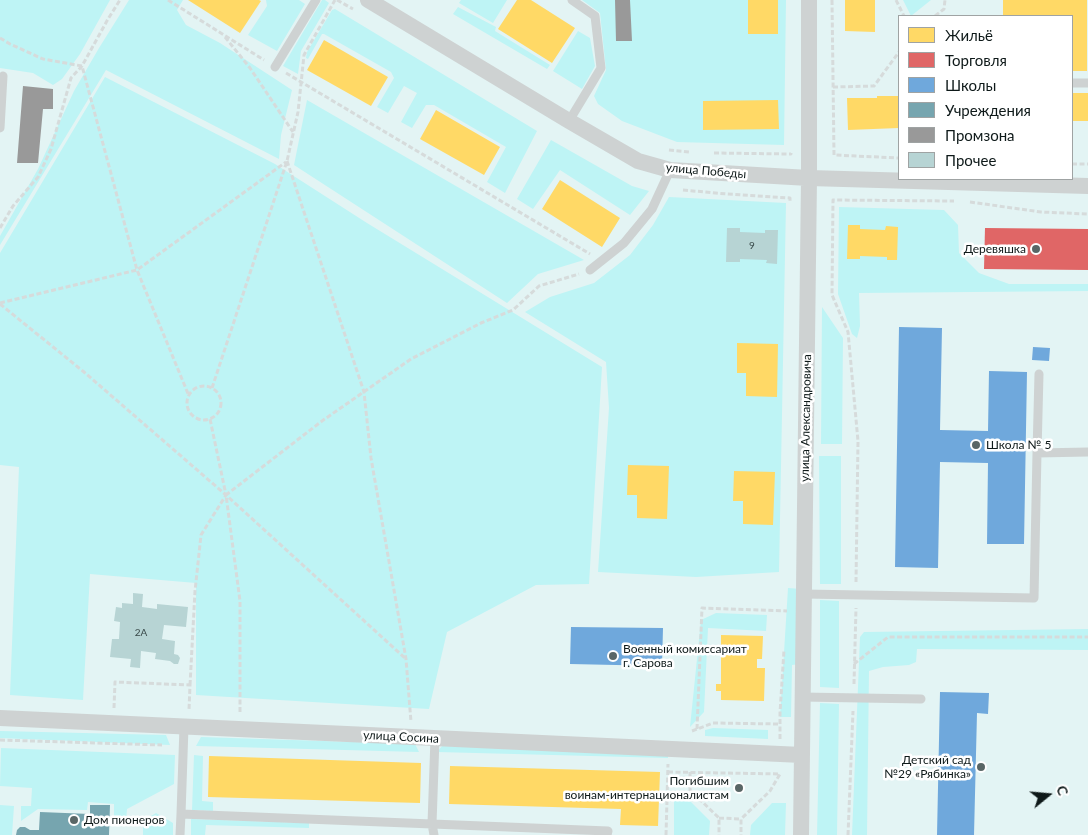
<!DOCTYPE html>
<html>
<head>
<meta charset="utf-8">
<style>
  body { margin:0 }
  #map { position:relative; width:1088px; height:835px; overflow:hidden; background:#e3f4f4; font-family:Lato,sans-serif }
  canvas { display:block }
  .legend { position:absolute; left:898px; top:15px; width:175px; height:165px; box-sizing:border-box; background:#fff; border:1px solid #9fa3a3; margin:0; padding:6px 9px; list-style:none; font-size:15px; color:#0e1919 }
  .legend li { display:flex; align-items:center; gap:10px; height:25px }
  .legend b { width:25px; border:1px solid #9fa3a3 }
  .north { position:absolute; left:1023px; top:770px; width:50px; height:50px; -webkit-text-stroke:4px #fff; paint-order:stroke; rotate:73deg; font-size:14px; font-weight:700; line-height:20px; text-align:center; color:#0e1919 }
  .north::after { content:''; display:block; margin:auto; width:18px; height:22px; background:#0e1919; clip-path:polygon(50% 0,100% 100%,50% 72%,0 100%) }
</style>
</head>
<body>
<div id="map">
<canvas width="1088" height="835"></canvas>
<ul class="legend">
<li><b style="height:14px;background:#ffd966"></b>Жильё</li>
<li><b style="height:14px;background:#e06666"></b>Торговля</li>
<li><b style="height:14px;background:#6fa8dc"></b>Школы</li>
<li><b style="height:14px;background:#76a5af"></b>Учреждения</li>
<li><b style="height:14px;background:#999"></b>Промзона</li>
<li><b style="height:14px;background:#b7d4d4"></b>Прочее</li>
</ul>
<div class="north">С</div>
</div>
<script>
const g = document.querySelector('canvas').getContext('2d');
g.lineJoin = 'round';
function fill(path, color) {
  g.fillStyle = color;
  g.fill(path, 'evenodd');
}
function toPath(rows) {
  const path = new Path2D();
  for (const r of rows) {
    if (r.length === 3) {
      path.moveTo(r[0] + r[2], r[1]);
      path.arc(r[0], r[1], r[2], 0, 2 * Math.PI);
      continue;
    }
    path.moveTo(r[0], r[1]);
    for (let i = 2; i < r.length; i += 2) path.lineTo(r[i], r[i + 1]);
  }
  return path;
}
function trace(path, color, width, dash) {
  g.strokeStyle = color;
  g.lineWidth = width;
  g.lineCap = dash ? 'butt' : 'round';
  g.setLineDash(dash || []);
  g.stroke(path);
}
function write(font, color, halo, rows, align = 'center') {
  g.font = font + ' Lato,sans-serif';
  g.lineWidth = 5;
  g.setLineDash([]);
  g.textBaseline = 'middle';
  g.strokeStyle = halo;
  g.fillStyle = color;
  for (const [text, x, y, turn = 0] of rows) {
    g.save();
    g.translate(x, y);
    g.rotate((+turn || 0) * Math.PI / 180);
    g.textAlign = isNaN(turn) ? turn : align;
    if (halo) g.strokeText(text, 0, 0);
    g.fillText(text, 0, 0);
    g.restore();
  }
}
fill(toPath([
  [0,0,110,0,80,54,62,79,53,85,33,73,0,68],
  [129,0,183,0,177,10,186,25,220,43,292,90,281,135,279,159,106,70,0,245,0,236,38,169,74,91,99,48],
  [266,0,299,0,305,4,277,51,248,35,267,6],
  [322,0,325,0,329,3,301,51,298,74,283,66],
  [461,0,507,0,493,23,459,3],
  [582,0,786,0,784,145,677,142,622,121,598,104,594,96,606,70,600,13],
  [903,0,931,0,911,16],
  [458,7,496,27,495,31,550,65,547,69,453,14],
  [335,9,537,131,505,193,487,182,506,147,434,105,426,105,412,128,401,122,417,93,404,86,388,113,377,107,394,78,391,72,324,34,322,34,308,59,306,58,307,52,332,10],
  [578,31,590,38,595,66,582,89,553,71],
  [105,77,275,164,367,223,602,367,589,584,536,585,447,632,429,709,196,695,196,583,90,574,83,700,10,695,19,467,0,465,0,253],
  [307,100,584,260,538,274,507,303,294,165],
  [551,140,632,186,649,191,630,215,560,170,533,209,517,199],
  [669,197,786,203,779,572,696,577,598,572,609,408,606,362,525,312,550,297,594,283,630,255,653,225],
  [839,207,944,210,958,225,959,253,979,273,1009,284,1088,284,1088,291,859,293,860,326,857,338,852,334,838,294],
  [822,307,843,338,842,444,821,444],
  [819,456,841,456,841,584,820,584],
  [788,588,801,589,800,664,792,665,791,717,780,717],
  [820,600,839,601,839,688,820,687],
  [716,613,767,615,766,631,708,628,704,712,690,727,701,620],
  [1088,629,1088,650,917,649,916,662,909,665,883,667,869,671,867,835,852,835,860,637,864,632],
  [820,703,839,704,837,835,817,835],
  [713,728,768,730,768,739,705,736,705,730],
  [0,731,166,735,170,745,0,738],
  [201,737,415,744,419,752,196,746],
  [442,746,668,752,668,758,437,752],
  [1,748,175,755,174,784,127,809,126,821,114,820,114,804,88,802,87,810,38,809,21,821,21,806,31,806,32,788,0,786],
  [194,755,203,756,202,801,213,802,213,811,192,810],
  [674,796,685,796,710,821,709,835,674,835],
  [772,803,786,803,785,835,750,835,751,825],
  [0,805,14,806,12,835,0,835],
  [156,813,173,823,173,835,143,835,143,821],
  [191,819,309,823,309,828,206,825,205,835,191,835]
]), '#bef4f5');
fill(toPath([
  [188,0,259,0,261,1,240,33],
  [517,0,531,0,575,28,552,63,498,29],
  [748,0,778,0,778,34,748,34],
  [845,0,875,0,875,32,845,31],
  [1003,0,1087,0,1087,71,1072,71,1072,16,1003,16],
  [324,40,388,77,371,106,307,70],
  [1072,93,1088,93,1088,121,1072,121],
  [877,96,899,96,899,128,848,130,847,98,877,98],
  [778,100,779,129,703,130,703,101],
  [436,110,500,147,484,175,420,139],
  [560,180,620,218,602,247,542,209],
  [848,225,860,225,860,229,885,230,886,226,898,227,897,260,887,260,887,257,860,256,860,259,847,259],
  [737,343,778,344,777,397,746,396,746,373,737,373],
  [628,465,669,466,667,519,637,518,637,495,627,495],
  [734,471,775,472,773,525,743,524,743,501,733,501],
  [721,635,763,636,762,659,757,659,757,668,765,668,764,701,721,700,721,691,716,691,716,684,721,684],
  [209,756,421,763,420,803,208,797],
  [450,766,660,772,658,826,620,825,621,809,449,804]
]), '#ffd966');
fill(toPath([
  [985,228,1088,229,1088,270,984,269]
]), '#e06666');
fill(toPath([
  [899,327,942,328,940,430,988,431,989,371,1027,372,1024,544,987,544,988,463,940,462,938,568,895,567],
  [1033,347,1050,348,1049,361,1032,360],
  [571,627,663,628,662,666,570,664],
  [940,692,989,693,988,714,977,713,974,835,937,835]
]), '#6fa8dc');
fill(toPath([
  [90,805,110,805,109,835,16,835,17,830,20,827,25,827,30,830,39,830,40,812,90,814]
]), '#76a5af');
fill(toPath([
  [615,0,630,0,632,41,616,41],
  [23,86,53,89,53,109,43,109,38,163,17,163]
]), '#999');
fill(toPath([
  [727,228,740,228,740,232,765,233,765,230,778,230,777,264,766,263,767,260,740,259,740,262,726,262],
  [133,593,143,594,142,607,157,609,157,604,188,607,186,627,164,625,162,639,175,641,174,654,178,655,180,658,178,664,174,664,170,661,155,659,156,653,141,651,140,668,130,667,131,659,110,657,112,639,119,639,120,622,114,621,116,607,122,608,122,603,133,604]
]), '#b7d4d4');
trace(toPath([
  [168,0,264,60],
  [337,0,353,9],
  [832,0,834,155,899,158],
  [896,0,904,16],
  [935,16,944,9,945,0],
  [225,37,250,68,293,132],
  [0,38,10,44,43,59,82,66,137,270,189,396],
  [286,73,590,254],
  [833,87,874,86,899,52],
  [669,150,690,152],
  [714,153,791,154,791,153],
  [287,161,364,392,371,458,406,659,411,722],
  [1072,164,1088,164],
  [683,190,727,194,790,198,790,202],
  [970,202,1041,212,1088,214],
  [0,228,13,206,38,177,51,149,71,78,82,66,108,19,120,0],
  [0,303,137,270,286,162],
  [0,304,84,372,226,495,406,659],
  [204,403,17],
  [212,388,287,161,298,112,304,55,335,0],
  [856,582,858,441,848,332,832,295,833,200,954,201],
  [854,664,888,637,1088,637],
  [854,684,856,608],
  [190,685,195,591,201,535,226,495,210,419],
  [114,708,115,682,190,685,189,710],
  [240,712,240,601,226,495,322,421,411,359,481,323,513,310,539,286,579,274],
  [697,729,702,608,787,611],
  [692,731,713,723,780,724],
  [780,739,780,713,784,650],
  [0,740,162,745],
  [668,772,780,774,770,791,741,819,741,835],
  [690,772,690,790,719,818,719,835],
  [719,818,741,819],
  [666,835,668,764],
  [848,835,853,711]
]), '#d6dbdb', 3, [5, 2.5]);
trace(toPath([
  [275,67,316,0],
  [1072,83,1088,83],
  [569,121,601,68,595,16,572,0],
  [0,128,3,76],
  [590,270,624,243,652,209,670,170],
  [1039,374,1037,453,1088,452],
  [804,594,1034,598,1037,453],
  [802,697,921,699],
  [184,727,181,814,608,831,607,835],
  [180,835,181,814],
  [434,835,432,824,435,738]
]), '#ced2d2', 9);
trace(toPath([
  [368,0,569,121,638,161,670,170,809,178,1088,186],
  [0,718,802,755],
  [801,835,809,178,809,0]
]), '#ced2d2', 16);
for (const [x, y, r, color] of [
  [1036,249,5,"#596666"],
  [976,445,5,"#596666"],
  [613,656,5,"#596666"],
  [981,767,5,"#596666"],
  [739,788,5,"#596666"],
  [74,820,5,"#596666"]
]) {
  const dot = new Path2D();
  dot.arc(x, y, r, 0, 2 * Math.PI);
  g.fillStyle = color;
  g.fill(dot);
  trace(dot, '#fff', 2);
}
write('10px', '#384848', null, [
  ["9",752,246],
  ["2А",141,633]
]);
write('12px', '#0e1919', '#fff', [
  ["улица Победы",706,171,5],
  ["улица Александровича",806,418,-89],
  ["улица Сосина",401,737,3]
]);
write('12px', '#0e1919', '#fff', [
  ["Деревяшка",1026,249],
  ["Школа № 5",986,445,"left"],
  ["Военный комиссариат",623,649,"left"],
  ["г. Сарова",623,663,"left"],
  ["Детский сад",971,760],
  ["№29 «Рябинка»",971,774],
  ["Погибшим",729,781],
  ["воинам-интернационалистам",729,795],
  ["Дом пионеров",84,820,"left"]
], 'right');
</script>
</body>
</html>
